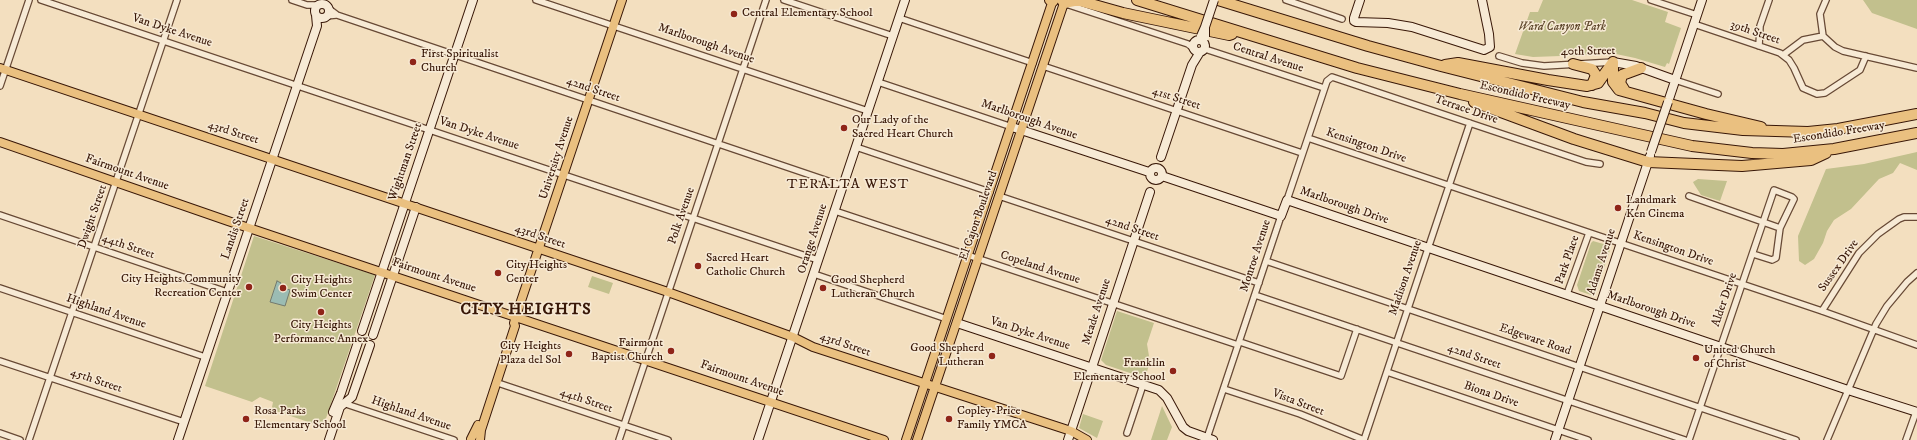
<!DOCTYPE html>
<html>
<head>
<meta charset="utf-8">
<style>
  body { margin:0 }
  canvas { display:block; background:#f3dfbf }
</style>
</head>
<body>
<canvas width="1917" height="440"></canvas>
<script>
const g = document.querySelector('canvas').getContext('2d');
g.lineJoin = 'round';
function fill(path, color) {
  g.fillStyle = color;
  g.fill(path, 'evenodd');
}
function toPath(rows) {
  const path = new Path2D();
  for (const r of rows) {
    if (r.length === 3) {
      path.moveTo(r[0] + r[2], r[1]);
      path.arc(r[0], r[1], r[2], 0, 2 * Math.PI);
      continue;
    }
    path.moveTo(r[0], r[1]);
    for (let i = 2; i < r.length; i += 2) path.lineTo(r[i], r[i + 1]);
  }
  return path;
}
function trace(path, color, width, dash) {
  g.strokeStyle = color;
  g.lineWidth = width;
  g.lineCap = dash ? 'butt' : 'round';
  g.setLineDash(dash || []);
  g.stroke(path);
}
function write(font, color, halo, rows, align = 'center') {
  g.font = font + ' "IM FELL DW Pica",serif';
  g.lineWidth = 3;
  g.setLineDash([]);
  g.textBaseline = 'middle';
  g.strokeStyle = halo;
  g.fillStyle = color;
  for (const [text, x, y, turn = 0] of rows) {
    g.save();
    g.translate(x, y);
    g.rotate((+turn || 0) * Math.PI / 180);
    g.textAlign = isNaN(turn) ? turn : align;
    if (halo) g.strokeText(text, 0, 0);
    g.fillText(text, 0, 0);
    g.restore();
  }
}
fill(toPath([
  [1543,0,1632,0,1668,12,1665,22,1681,28,1669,64,1667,63,1665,67,1635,58,1616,54,1533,57,1515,54,1530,12,1538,12],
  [1863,0,1917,0,1917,29,1872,13],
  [1917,152,1917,170,1900,163,1893,173,1879,179,1851,209,1834,220,1827,231,1823,243,1814,259,1805,265,1799,261,1798,236,1826,169,1864,164],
  [1698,179,1727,181,1720,201,1701,195,1694,184,1693,182],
  [254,236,375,275,323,427,276,411,272,407,273,402,260,397,252,402,205,386],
  [1593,241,1607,245,1610,250,1596,292,1591,295,1579,291,1577,285,1591,243],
  [592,276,613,283,609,294,588,287],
  [1117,311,1154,323,1147,344,1150,362,1145,378,1106,365,1101,360],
  [1162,406,1172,427,1167,440,1151,440],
  [1083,414,1103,421,1097,438,1079,428]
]), '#c2c08d');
const water = toPath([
  [277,281,281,283,280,287,290,290,285,306,270,302,277,281]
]);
fill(water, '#9bbcb3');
trace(water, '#737a6e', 1);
const street = toPath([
  [41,0,818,260],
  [292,0,307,5,318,5],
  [536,0,868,111],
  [784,0,893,36],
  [1286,0,1342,19],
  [1651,0,1697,15],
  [1066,4,1188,44,1193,48],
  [329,9,337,15,843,186],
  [326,16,336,15],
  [899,18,1033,63],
  [1694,24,1780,53,1789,60,1794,68,1803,88,1817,94,1825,93,1860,70,1866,56],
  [1823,36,1820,14,1826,0],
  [1759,46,1760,26,1769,0],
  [1205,49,1324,88],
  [1783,55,1803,40,1823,36,1835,47,1843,51,1917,68],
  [1499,56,1522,63,1544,66,1613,62],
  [1043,66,1302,153],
  [1675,80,1718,94],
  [878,82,1012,127],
  [0,86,29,0],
  [1308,138,1822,311,1917,345],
  [856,147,990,192],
  [999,196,1259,283],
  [1689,196,1780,228],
  [1287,200,1327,81,1332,77,1586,162,1600,164],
  [835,211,1238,345],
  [0,215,227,292],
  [1266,261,1796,440],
  [814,274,947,319],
  [0,288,205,357],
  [1567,294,1589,233],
  [1255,295,1685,440],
  [1822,311,1859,253,1878,234,1899,219,1904,217,1917,217],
  [1240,342,1341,376,1357,329],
  [0,361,184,422],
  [1387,372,1588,440],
  [498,383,668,440],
  [1224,389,1300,414,1364,440],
  [343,403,454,440],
  [0,433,20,440],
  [1127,433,1143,385],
  [1207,438,1281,216],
  [29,440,177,0],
  [619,440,766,0],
  [1364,440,1470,123],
  [1689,440,1774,190,1792,197,1794,199,1780,228,1776,258,1772,260,1753,254],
  [1827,440,1876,324,1887,306,1907,282,1917,273],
  [1906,440,1916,412]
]);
const secondary = toPath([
  [1360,0,1354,18,1354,21,1356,22,1388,23,1412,27,1484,50,1490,47,1489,34,1482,0],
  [322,11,7],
  [1199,46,6],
  [1613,62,1636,66,1675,80],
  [1668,102,1702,0],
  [1012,127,1149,172],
  [1161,157,1192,65,1200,52],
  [1156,174,6],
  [1162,176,1281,216,1287,200,1848,390,1917,412],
  [957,323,1159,390,1167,398,1183,427,1188,431,1213,440],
  [362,331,473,0],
  [373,335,416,207],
  [333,412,341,393,358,342],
  [178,440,317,26,316,15],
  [329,440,340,407,352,397,370,345],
  [758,440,905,0],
  [1068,440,1150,192],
  [1555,440,1650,156]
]);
const primary = toPath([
  [0,68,665,291,793,337,813,347,1071,431,1087,440],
  [0,142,228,221,884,440],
  [471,439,478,425],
  [480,440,481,430,515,326,514,323,516,316,622,0],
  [906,440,1053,0],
  [917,440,1065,0]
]);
const highway = toPath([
  [1050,0,1053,1],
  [1062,0,1064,3,1074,1,1080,1,1123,13,1229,35,1232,34],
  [1137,0,1357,68,1460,94,1692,146,1752,153,1783,154,1834,149,1917,133],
  [1218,0,1368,46,1441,66,1583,102,1645,113,1684,123,1743,130,1808,132,1838,129,1917,114],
  [1613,62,1613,82,1619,90,1706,114,1761,127],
  [1573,64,1592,69,1596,75,1592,85],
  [1445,65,1458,63,1548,80,1587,86,1598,83,1613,62],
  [1625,91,1620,83,1622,75,1641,68],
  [1474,102,1574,139,1648,162,1742,166,1811,160,1826,153]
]);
trace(street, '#674935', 8);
trace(secondary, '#381707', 10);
trace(primary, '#381707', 10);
trace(highway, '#381707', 12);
trace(street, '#f7ead5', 5.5);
trace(secondary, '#f7ead5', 8);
trace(primary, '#eac080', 8);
trace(highway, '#eac080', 10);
const secondaryBridge = toPath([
  [1205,27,1214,0],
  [1201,36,1205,27,1205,37],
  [1651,152,1668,102]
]);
trace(secondaryBridge, '#381707', 10, []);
trace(secondaryBridge, '#f7ead5', 8);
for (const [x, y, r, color] of [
  [734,14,4,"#8f2418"],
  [413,62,4,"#8f2418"],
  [844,128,4,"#8f2418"],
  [1618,208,4,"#8f2418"],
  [698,266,4,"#8f2418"],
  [498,273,4,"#8f2418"],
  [249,287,4,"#8f2418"],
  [283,288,4,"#8f2418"],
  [823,288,4,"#8f2418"],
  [321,312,4,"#8f2418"],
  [671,351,4,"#8f2418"],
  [569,354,4,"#8f2418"],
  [992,356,4,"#8f2418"],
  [1696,358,4,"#8f2418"],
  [1173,371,4,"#8f2418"],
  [246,419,4,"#8f2418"],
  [949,419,4,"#8f2418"]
]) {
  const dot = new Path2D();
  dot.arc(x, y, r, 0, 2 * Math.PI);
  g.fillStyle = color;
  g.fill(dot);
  trace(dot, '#f7ead5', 1.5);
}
write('12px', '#381707', '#f7ead5', [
  ["Central Elementary School",742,14],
  ["First Spiritualist",421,55],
  ["Church",421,69],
  ["Our Lady of the",852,121],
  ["Sacred Heart Church",852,135],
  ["Landmark",1626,201],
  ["Ken Cinema",1626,215],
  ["Sacred Heart",706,259],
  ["Catholic Church",706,273],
  ["City Heights",506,266],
  ["Center",506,280],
  ["City Heights Community",241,280,"right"],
  ["Recreation Center",241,294,"right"],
  ["City Heights",291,281],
  ["Swim Center",291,295],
  ["Good Shepherd",831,281],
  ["Lutheran Church",831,295],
  ["City Heights",321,326,"center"],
  ["Performance Annex",321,340,"center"],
  ["Fairmont",663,344,"right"],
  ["Baptist Church",663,358,"right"],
  ["City Heights",561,347,"right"],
  ["Plaza del Sol",561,361,"right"],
  ["Good Shepherd",984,349,"right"],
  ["Lutheran",984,363,"right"],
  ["United Church",1704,351],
  ["of Christ",1704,365],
  ["Franklin",1165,364,"right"],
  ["Elementary School",1165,378,"right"],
  ["Rosa Parks",254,412],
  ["Elementary School",254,426],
  ["Copley-Price",957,412],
  ["Family YMCA",957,426]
], 'left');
write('italic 12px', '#614a2f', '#f7ead5', [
  ["Ward Canyon Park",1562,28]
]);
write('12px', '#381707', '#f7ead5', [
  ["Van Dyke Avenue",172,31,18],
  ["39th Street",1755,33,19],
  ["Marlborough Avenue",706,44,19],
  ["40th Street",1588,52,-1],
  ["Central Avenue",1268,58,18],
  ["42nd Street",593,90,19],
  ["Escondido Freeway",1525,96,13],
  ["41st Street",1176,99,18],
  ["Terrace Drive",1466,110,19],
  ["Marlborough Avenue",1029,120,19],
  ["43rd Street",233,133,18],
  ["Escondido Freeway",1839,133,-9],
  ["Van Dyke Avenue",479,134,18],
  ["Kensington Drive",1366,146,19],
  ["University Avenue",557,158,-72],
  ["Wightman Street",406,162,-71],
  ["Fairmount Avenue",127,173,19],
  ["Marlborough Drive",1344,206,19],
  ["Polk Avenue",682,216,-71],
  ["El Cajon Boulevard",979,216,-71],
  ["Dwight Street",93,217,-71],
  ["Landis Street",236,229,-71],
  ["42nd Street",1132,229,19],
  ["43rd Street",540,237,19],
  ["Orange Avenue",813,239,-72],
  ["44th Street",128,247,19],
  ["Kensington Drive",1673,249,19],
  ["Monroe Avenue",1256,256,-72],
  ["Park Place",1568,260,-71],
  ["Adams Avenue",1602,262,-72],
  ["Sussex Drive",1839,266,-55],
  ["Copeland Avenue",1040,268,18],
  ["Fairmount Avenue",434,276,18],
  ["Madison Avenue",1406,278,-71],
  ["Alder Drive",1725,300,-71],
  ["Marlborough Drive",1651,310,19],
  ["Highland Avenue",106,312,19],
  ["Meade Avenue",1097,312,-72],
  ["Van Dyke Avenue",1030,334,18],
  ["Edgeware Road",1535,340,19],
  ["43rd Street",845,345,19],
  ["42nd Street",1474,357,19],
  ["Fairmount Avenue",742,379,19],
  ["45th Street",96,381,19],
  ["Biona Drive",1491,395,19],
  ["44th Street",586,401,19],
  ["Vista Street",1298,403,21],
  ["Highland Avenue",411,414,19]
]);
g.letterSpacing = '1px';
write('14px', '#381707', '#f7ead5', [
  ["TERALTA WEST",848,185]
]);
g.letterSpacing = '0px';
g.letterSpacing = '1px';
write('bold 16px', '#381707', '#f7ead5', [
  ["CITY HEIGHTS",526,311]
]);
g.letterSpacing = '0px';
</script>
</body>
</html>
